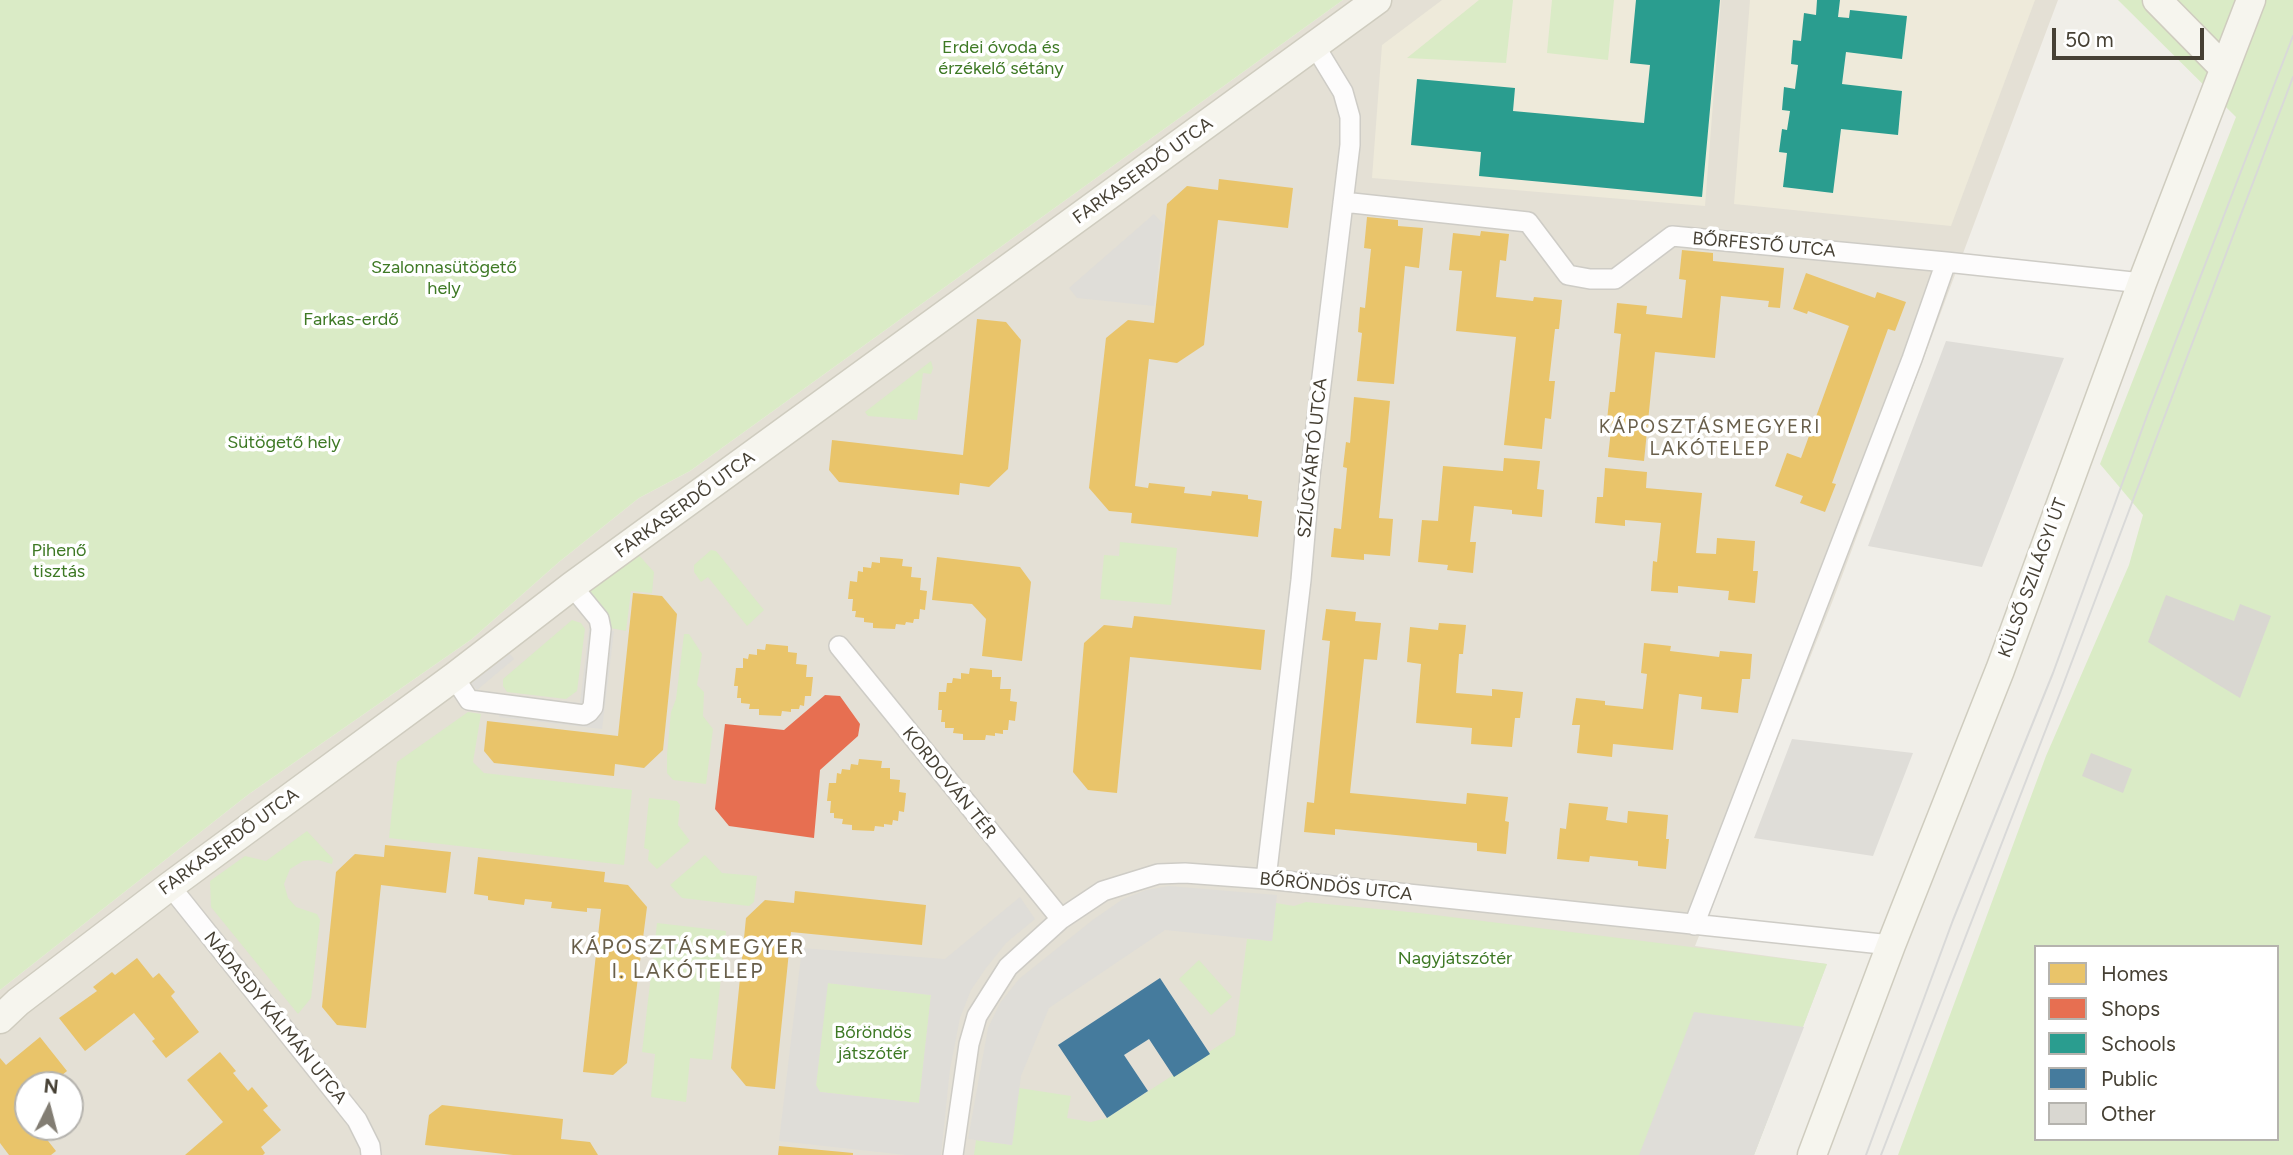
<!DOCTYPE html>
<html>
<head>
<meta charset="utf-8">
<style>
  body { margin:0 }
  #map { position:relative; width:2293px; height:1155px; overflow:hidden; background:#f0eee8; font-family:Figtree,sans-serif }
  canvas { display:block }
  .legend { position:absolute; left:2034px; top:945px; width:245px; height:196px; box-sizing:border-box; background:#fff; border:2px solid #b5b3ae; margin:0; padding:9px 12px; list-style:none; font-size:21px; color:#464034 }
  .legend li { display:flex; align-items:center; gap:14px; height:35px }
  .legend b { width:35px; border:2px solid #b5b3ae }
  .north { position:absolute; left:14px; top:1071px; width:70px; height:70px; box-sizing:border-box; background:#fff; border:2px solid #b5b3ae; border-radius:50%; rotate:6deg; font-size:19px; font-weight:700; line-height:28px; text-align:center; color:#464034 }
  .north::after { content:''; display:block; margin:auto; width:24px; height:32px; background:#827d73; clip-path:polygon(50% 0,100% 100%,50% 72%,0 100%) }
  .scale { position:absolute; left:2052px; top:28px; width:152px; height:32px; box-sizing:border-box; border:4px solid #464034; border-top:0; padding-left:9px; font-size:21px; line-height:24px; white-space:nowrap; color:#464034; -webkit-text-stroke:5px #fff; paint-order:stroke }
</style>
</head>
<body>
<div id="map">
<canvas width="2293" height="1155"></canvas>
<ul class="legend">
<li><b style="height:19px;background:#e9c46a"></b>Homes</li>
<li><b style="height:19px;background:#e76f51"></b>Shops</li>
<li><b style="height:19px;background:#2a9d8f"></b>Schools</li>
<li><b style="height:19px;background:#457b9d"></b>Public</li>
<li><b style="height:19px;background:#d9d7d1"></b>Other</li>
</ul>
<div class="north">N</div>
<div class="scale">50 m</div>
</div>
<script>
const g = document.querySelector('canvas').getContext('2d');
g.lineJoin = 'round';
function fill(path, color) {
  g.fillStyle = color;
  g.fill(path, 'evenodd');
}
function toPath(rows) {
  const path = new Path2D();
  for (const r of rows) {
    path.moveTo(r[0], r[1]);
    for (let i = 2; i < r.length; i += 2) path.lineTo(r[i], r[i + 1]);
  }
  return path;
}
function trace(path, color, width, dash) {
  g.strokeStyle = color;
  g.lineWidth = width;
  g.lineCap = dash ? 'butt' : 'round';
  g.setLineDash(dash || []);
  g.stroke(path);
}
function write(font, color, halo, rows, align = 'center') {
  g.font = font + ' Figtree,sans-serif';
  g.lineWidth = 7;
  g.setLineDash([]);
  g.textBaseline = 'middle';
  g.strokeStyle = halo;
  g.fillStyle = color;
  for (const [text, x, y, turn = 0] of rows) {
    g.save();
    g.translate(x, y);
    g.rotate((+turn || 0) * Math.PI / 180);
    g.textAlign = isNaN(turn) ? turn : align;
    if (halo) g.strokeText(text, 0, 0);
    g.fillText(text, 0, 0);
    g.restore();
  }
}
fill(toPath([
  [1343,0,2058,0,1833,600,1695,946,1827,964,1754,1155,0,1155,0,990,249,794,472,639,559,562,639,498,690,471],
  [28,1085,70,1085,70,1127,28,1127]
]), '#e4e0d5');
fill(toPath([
  [1442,0,1721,0,1705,206,1372,178,1382,45],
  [1750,0,2035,0,1951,226,1734,204]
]), '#eeeada');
fill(toPath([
  [0,0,1343,0,690,471,639,498,559,562,472,639,249,794,0,990],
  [1479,0,1513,0,1506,63,1407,58],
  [1552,0,1614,0,1608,60,1547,53],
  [2118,0,2293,0,2293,1155,1898,1155,2046,756,2129,565,2143,515,2100,464,2236,117],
  [2036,947,2277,947,2277,1139,2036,1139],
  [931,361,933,368,931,374,923,373,917,420,868,416,865,412],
  [1120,542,1177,548,1171,605,1100,599,1104,555,1119,556],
  [711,550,716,551,764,610,747,626,708,577,701,582,694,572,694,565],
  [636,552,654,572,652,593,631,591,626,631,605,627,588,590],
  [572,620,581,623,585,629,577,691,566,699,507,692,503,686,503,679],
  [684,634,689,634,702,654,697,685,704,692,703,716,713,729,706,784,673,780,667,773,667,755,671,712,676,699],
  [468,712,481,714,473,762,484,773,632,790,624,865,389,838,397,762],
  [649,798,677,801,680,805,678,825,690,841,657,869,648,860,649,850,644,848],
  [307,831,333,859,332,864,318,860,303,861,290,869,284,884,288,898,296,907,317,914,320,920,311,998,298,1014,211,907,210,881,245,856,266,861],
  [705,855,722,873,757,876,754,902,749,906,682,898,670,885],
  [1306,902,1419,913,1827,964,1754,1155,974,1155,976,1140,1012,1145,1019,1088,1071,1096,1067,1118,1091,1122,1107,1118,1235,1035,1247,939,1272,941,1276,903,1294,906],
  [657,923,726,931,712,1060,690,1058,686,1102,651,1097,655,1054,642,1052],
  [1199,960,1232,997,1211,1015,1179,979],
  [827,983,931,995,919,1103,820,1092,816,1086]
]), '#daebc6');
fill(toPath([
  [1154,214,1163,224,1154,306,1077,298,1069,288],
  [1946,341,2064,358,1982,567,1868,546],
  [589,628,614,631,602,729,499,717,502,694,580,703],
  [506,649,514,659,477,690,469,680],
  [1792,739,1913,753,1873,856,1754,838],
  [1169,886,1277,895,1272,941,1165,930,1049,1008,1021,1076,1012,1145,968,1139,988,1028,1000,1003,1019,979,1094,919,1123,899,1146,890],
  [1020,897,1035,919,1006,943,986,968,971,990,960,1018,950,1069,941,1155,906,1155,779,1141,802,948,945,959],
  [828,983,931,995,919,1103,820,1092,816,1085],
  [1694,1012,1804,1027,1754,1155,1639,1155]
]), '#dfddd8');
fill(toPath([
  [1219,179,1293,188,1288,228,1218,220,1204,345,1177,363,1149,359,1135,486,1148,488,1149,483,1185,487,1184,493,1211,496,1212,491,1248,495,1248,499,1262,501,1258,537,1131,523,1132,513,1109,511,1089,488,1106,338,1128,320,1154,323,1167,204,1187,186,1218,190],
  [1367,217,1398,220,1398,226,1423,228,1419,268,1405,266,1394,384,1357,381,1362,333,1358,332,1360,307,1365,308,1371,249,1364,248],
  [1481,231,1509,234,1506,261,1500,260,1496,297,1533,301,1534,297,1562,300,1559,329,1555,329,1549,381,1555,381,1551,419,1545,418,1542,449,1504,445,1516,337,1456,331,1462,271,1449,270,1453,233,1480,236],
  [1682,250,1713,253,1713,261,1784,268,1780,308,1768,307,1769,301,1721,296,1715,358,1655,352,1644,461,1608,457,1612,421,1607,420,1610,392,1615,392,1621,334,1614,333,1617,303,1647,306,1646,314,1682,318,1686,280,1679,279],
  [1806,273,1875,298,1877,292,1906,302,1895,331,1888,329,1832,483,1836,484,1825,512,1800,503,1803,496,1775,486,1787,453,1801,458,1849,326,1808,311,1807,314,1793,309],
  [977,319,1006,322,1021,340,1008,469,989,487,960,483,959,495,839,482,829,470,832,440,963,455],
  [1354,397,1390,401,1379,518,1393,519,1390,556,1364,554,1364,560,1331,557,1334,528,1341,529,1347,468,1343,467,1346,442,1350,443],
  [1504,458,1540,461,1537,489,1544,490,1542,517,1512,514,1512,510,1474,506,1470,542,1476,542,1473,573,1447,570,1448,565,1418,562,1422,520,1438,521,1443,466,1503,471],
  [1605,468,1647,472,1646,488,1702,493,1696,553,1716,554,1717,538,1755,541,1753,571,1758,571,1755,603,1728,600,1729,591,1678,586,1678,593,1651,591,1653,561,1657,562,1661,523,1625,520,1625,526,1595,523,1597,497,1603,497],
  [880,557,903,559,902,566,912,567,911,577,921,578,920,590,927,591,925,610,920,609,919,619,914,619,913,623,906,622,905,625,896,624,895,629,873,628,873,623,864,622,864,618,855,617,856,611,852,611,853,599,848,599,850,581,857,582,858,571,863,572,863,567,871,568,872,562,880,563],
  [937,557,1020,567,1031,582,1022,661,982,656,986,619,972,604,932,600],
  [633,593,662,596,677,614,663,750,644,768,615,764,614,776,494,763,484,751,487,721,618,736],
  [1326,609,1356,612,1355,621,1381,623,1377,660,1364,659,1350,793,1466,804,1467,793,1508,797,1505,821,1509,822,1506,854,1477,851,1477,843,1335,829,1335,835,1304,832,1307,802,1314,803,1330,641,1322,640],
  [1134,616,1265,630,1261,670,1130,657,1117,793,1088,790,1073,772,1084,643,1104,625,1132,628],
  [1439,623,1466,625,1463,654,1459,654,1456,693,1492,696,1492,689,1523,692,1520,718,1515,718,1512,747,1471,744,1472,728,1416,723,1421,664,1407,662,1410,627,1438,630],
  [1644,643,1671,646,1670,651,1719,657,1720,651,1752,654,1750,679,1742,679,1738,713,1701,709,1702,697,1679,694,1673,750,1613,744,1612,757,1577,753,1580,725,1572,725,1576,698,1605,701,1605,705,1643,709,1647,674,1641,673],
  [766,644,788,646,788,652,797,653,796,664,807,665,806,677,813,677,811,696,805,696,804,706,800,705,799,709,791,709,791,712,782,711,781,716,759,715,759,709,749,709,750,704,741,703,741,698,737,698,738,686,734,686,736,668,743,668,743,658,748,659,749,654,757,655,757,649,765,650],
  [970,668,992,670,992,677,1001,677,1000,689,1011,689,1010,701,1017,702,1015,721,1009,720,1008,730,1003,730,1003,734,995,733,995,736,986,735,985,740,963,740,963,734,953,733,954,728,945,728,945,722,941,722,942,710,938,710,939,692,946,692,947,683,952,683,953,678,961,679,961,673,969,674],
  [859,759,882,761,881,768,890,768,890,779,900,780,899,792,906,793,904,812,899,811,898,821,893,820,892,825,884,824,884,827,875,826,874,831,852,830,852,825,842,824,843,819,834,818,834,813,830,813,831,801,827,801,829,783,836,783,837,773,841,774,842,769,850,770,851,764,858,765],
  [1569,803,1608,807,1606,820,1627,823,1628,811,1668,815,1666,839,1669,839,1666,869,1638,866,1638,861,1590,856,1589,862,1557,859,1560,828,1566,829],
  [385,845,451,852,446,893,381,885,366,1028,337,1025,322,1007,336,872,355,854,384,857],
  [478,857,605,872,604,882,628,885,647,907,627,1063,613,1075,583,1072,601,909,587,908,587,912,551,908,552,902,525,899,524,905,488,900,488,896,474,894],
  [795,891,926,905,922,945,791,932,775,1089,746,1086,731,1068,746,918,765,900,794,903],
  [137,958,153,978,159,973,175,992,171,996,199,1032,166,1058,152,1041,155,1039,134,1013,85,1051,59,1018,97,991,93,987,112,972,115,975],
  [40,1037,67,1071,50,1085,46,1081,41,1085,28,1085,28,1096,19,1103,28,1115,28,1127,37,1127,56,1151,51,1155,9,1155,0,1143,0,1058,6,1065],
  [220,1052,236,1071,233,1073,248,1091,252,1087,268,1106,263,1110,281,1130,261,1147,265,1153,263,1155,185,1155,223,1122,187,1080],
  [442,1105,563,1119,561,1139,590,1142,598,1155,513,1155,425,1145,429,1115],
  [779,1146,853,1153,853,1155,778,1155]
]), '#e9c46a');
fill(toPath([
  [825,695,840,696,860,724,858,736,820,770,814,838,729,826,715,809,725,724,784,730]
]), '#e76f51');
fill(toPath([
  [1636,0,1720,0,1702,197,1479,176,1481,152,1411,145,1417,79,1515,88,1513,111,1644,123,1650,65,1630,63],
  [1817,0,1840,0,1838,17,1849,18,1850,10,1907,16,1902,59,1846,52,1842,84,1902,91,1898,135,1841,129,1833,193,1783,187,1787,153,1779,152,1782,129,1787,130,1790,111,1782,110,1784,87,1795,89,1798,65,1791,64,1793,40,1801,41,1804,13,1816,15]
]), '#2a9d8f');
fill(toPath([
  [1160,978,1210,1054,1174,1077,1149,1039,1124,1055,1148,1091,1107,1118,1058,1045]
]), '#457b9d');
fill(toPath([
  [2166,595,2234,621,2240,604,2271,616,2240,698,2148,642],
  [2091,753,2132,769,2123,793,2082,776]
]), '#d9d7d1');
const street = toPath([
  [1343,202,1528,222,1568,275,1590,279,1615,279,1672,236,1946,262,2142,283],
  [839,646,1061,919],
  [454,677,469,700,584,715,589,712,593,707,601,629,599,619,572,586],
  [1266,879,1301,580,1310,476,1350,145,1350,117,1343,92,1315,46],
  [170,886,357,1120,370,1146,371,1155],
  [1694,925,1912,359,1946,262],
  [953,1155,969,1044,977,1016,1008,967,1061,919,1103,891,1158,874,1185,873,1266,879,1891,945]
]);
const secondary = toPath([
  [2157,0,2224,68],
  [0,1019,18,1002,170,886,454,677,572,586,1377,0],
  [1812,1155,1891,945,2000,670,2142,283,2251,0]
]);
trace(street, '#ceccc6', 22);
trace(secondary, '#cfccbf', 31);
trace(street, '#fdfcfc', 19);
trace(secondary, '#f6f5ee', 28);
trace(toPath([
  [1866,1155,1953,920,2053,673,2148,413,2293,36],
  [1881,1155,2060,693,2293,77]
]), '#d9d9d8', 2);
write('18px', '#3e7925', '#fff', [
  ["Erdei óvoda és",1001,48],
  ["érzékelő sétány",1001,69],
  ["Szalonnasütögető",444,268],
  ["hely",444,289],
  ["Farkas-erdő",351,320],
  ["Sütögető hely",284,443],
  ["Pihenő",59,551],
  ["tisztás",59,572],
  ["Nagyjátszótér",1455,959],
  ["Bőröndös",873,1033],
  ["játszótér",873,1054]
]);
write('18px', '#464034', '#fff', [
  ["FARKASERDŐ UTCA",1143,171,-36],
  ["BŐRFESTŐ UTCA",1764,245,5],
  ["SZÍJGYÁRTÓ UTCA",1313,458,-84],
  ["FARKASERDŐ UTCA",685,505,-36],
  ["KÜLSŐ SZILÁGYI ÚT",2033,578,-70],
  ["KORDOVÁN TÉR",949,783,51],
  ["FARKASERDŐ UTCA",229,842,-36],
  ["BŐRÖNDÖS UTCA",1336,887,6],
  ["NÁDASDY KÁLMÁN UTCA",275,1018,51]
]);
g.letterSpacing = '2px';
write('19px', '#695f4b', '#fff', [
  ["KÁPOSZTÁSMEGYERI",1710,427],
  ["LAKÓTELEP",1710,449]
]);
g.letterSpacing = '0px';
g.letterSpacing = '2px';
write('21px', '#695f4b', '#fff', [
  ["KÁPOSZTÁSMEGYER",688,948],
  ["I. LAKÓTELEP",688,972]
]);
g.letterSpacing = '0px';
</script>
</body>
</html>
